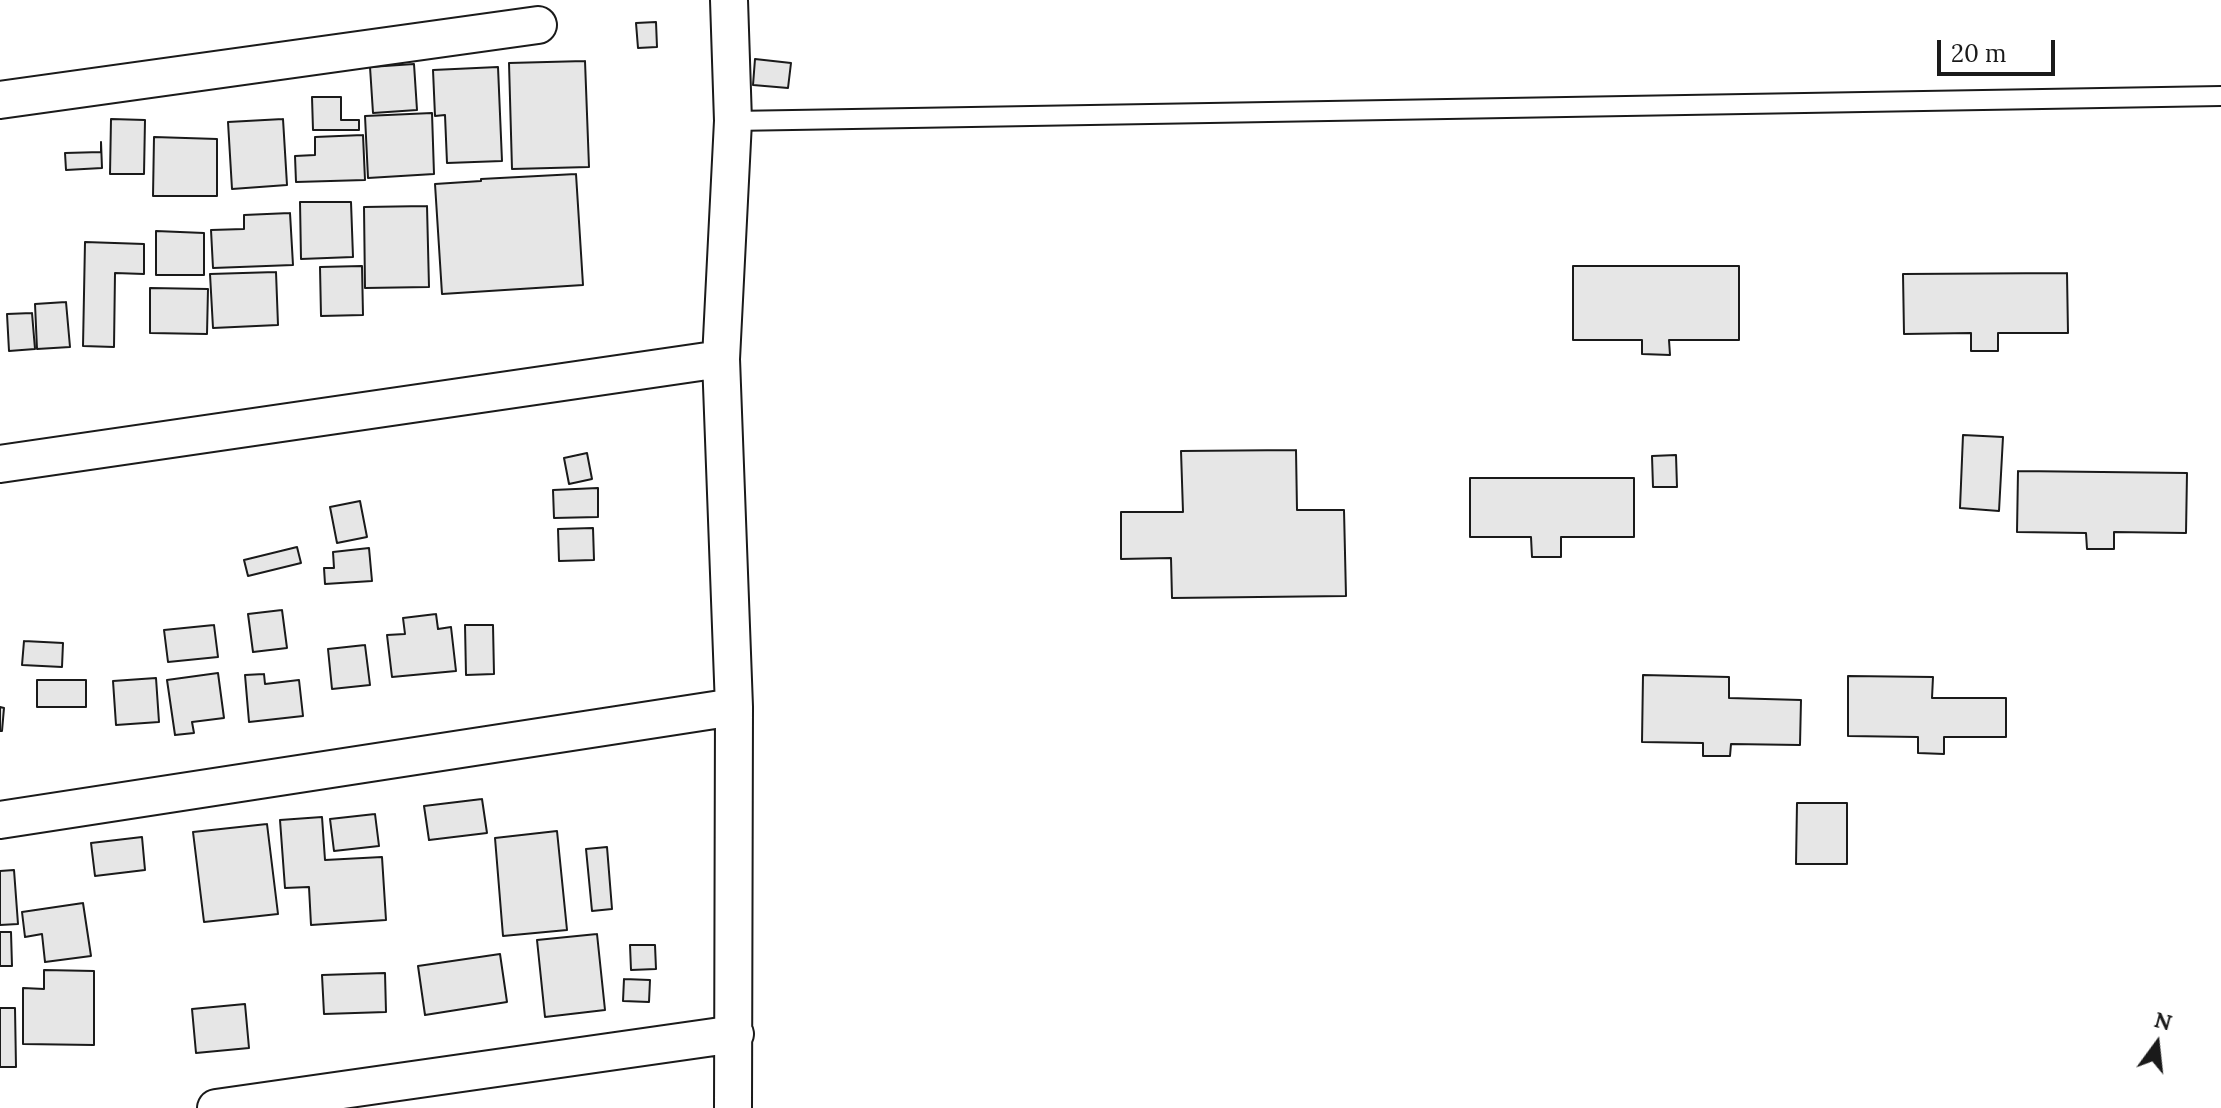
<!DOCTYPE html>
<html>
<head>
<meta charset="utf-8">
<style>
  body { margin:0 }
  #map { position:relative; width:2221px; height:1108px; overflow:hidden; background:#fff; font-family:Lora,serif }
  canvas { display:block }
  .north { position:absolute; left:2117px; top:1004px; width:80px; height:80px; -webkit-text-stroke:6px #fff; paint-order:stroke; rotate:15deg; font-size:22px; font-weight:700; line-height:32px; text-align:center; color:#1a1a1a }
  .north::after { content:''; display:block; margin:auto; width:28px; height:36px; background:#1a1a1a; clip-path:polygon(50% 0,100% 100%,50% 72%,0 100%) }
  .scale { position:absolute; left:1937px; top:40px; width:118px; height:36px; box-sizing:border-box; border:4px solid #1a1a1a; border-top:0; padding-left:10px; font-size:24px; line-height:28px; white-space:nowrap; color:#1a1a1a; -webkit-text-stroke:6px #fff; paint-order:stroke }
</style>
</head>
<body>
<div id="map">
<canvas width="2221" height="1108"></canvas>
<div class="north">N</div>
<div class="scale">20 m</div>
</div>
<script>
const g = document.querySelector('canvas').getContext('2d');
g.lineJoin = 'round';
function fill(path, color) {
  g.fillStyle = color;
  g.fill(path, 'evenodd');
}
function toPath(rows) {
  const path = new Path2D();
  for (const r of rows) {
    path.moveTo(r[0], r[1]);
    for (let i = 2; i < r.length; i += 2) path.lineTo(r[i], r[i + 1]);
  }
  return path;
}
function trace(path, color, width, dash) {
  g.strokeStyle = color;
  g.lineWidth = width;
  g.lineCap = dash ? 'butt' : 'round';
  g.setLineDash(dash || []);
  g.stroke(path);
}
const building = toPath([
  [656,22,657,47,638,48,636,23,656,22],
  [755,59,791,63,788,88,753,85,755,59],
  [585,61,589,167,512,169,509,63,585,61],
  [414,64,417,110,373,113,370,67,414,64],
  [498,67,502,161,447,163,445,115,435,116,433,70,498,67],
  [312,97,341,97,341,120,359,120,359,130,313,130,312,97],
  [432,113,434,174,368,178,365,116,432,113],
  [111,119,145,120,144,174,110,174,111,119],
  [283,119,287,185,232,189,228,122,283,119],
  [363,135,365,180,296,182,295,156,315,155,315,137,363,135],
  [154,137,217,139,217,196,153,196,154,137],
  [101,142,102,168,66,170,65,153,101,152,101,142],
  [576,174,583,285,442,294,435,184,481,181,481,179,576,174],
  [300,202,351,202,353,257,301,259,300,202],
  [427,206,429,287,365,288,364,207,427,206],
  [290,213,293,265,213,268,211,230,244,229,244,215,290,213],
  [156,231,204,233,204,275,156,275,156,231],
  [85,242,144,244,144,274,115,273,114,347,83,346,85,242],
  [362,266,363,315,321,316,320,267,362,266],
  [1573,266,1739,266,1739,340,1669,340,1670,355,1642,354,1642,340,1573,340,1573,266],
  [276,272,278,325,213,328,210,274,276,272],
  [2067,273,2068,333,1998,333,1998,351,1971,351,1971,333,1904,334,1903,274,2067,273],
  [150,288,208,289,207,334,150,333,150,288],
  [66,302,70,347,37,349,35,304,66,302],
  [32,313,35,349,9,351,7,314,32,313],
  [1963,435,2003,437,1999,511,1960,508,1963,435],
  [1296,450,1297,510,1344,510,1346,596,1172,598,1171,558,1121,559,1121,512,1183,512,1181,451,1296,450],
  [587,453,592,479,569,484,564,458,587,453],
  [1676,455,1677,487,1653,487,1652,456,1676,455],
  [2018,471,2187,473,2186,533,2114,532,2114,549,2087,549,2086,533,2017,532,2018,471],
  [1470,478,1634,478,1634,537,1561,537,1561,557,1532,557,1531,537,1470,537,1470,478],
  [598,488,598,517,554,518,553,490,598,488],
  [360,501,367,537,337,543,330,507,360,501],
  [593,528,594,560,559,561,558,529,593,528],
  [297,547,301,563,248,576,244,560,297,547],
  [369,548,372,581,325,584,324,568,334,568,333,552,369,548],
  [282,610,287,648,253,652,248,614,282,610],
  [436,614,438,629,451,627,456,671,392,677,387,635,405,634,403,618,436,614],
  [214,625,218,657,168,662,164,630,214,625],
  [465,625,493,625,494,674,466,675,465,625],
  [24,641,63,643,62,667,22,665,24,641],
  [365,645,370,685,332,689,328,649,365,645],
  [218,673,224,718,192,722,194,733,175,735,167,680,218,673],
  [264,674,265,684,299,680,303,716,249,722,245,675,264,674],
  [1643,675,1729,677,1729,698,1801,700,1800,745,1731,744,1730,756,1703,756,1703,743,1642,742,1643,675],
  [1848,676,1933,677,1932,698,2006,698,2006,737,1944,737,1944,754,1918,753,1918,737,1848,736,1848,676],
  [156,678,159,722,116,725,113,681,156,678],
  [37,680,86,680,86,707,37,707,37,680],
  [0,707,4,708,2,731,0,731,0,707],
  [482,799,487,833,429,840,424,806,482,799],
  [1797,803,1847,803,1847,864,1796,864,1797,803],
  [375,814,379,846,334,851,330,819,375,814],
  [322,817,325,860,382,857,386,920,311,925,309,887,285,888,280,820,322,817],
  [267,824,278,914,204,922,193,832,267,824],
  [557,831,567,930,503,936,495,838,557,831],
  [142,837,145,870,95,876,91,843,142,837],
  [607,847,612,909,592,911,586,849,607,847],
  [14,870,18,924,0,925,0,871,14,870],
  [83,903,91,956,45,962,42,934,25,937,22,912,83,903],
  [0,932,11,932,12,966,0,966,0,932],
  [597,934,605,1010,545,1017,537,940,597,934],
  [630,945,655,945,656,969,631,970,630,945],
  [500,954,507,1002,425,1015,418,966,500,954],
  [44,970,94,971,94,1045,23,1044,23,988,44,989,44,970],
  [385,973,386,1012,324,1014,322,975,385,973],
  [624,979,650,980,649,1002,623,1001,624,979],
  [245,1004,249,1048,196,1053,192,1009,245,1004],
  [0,1008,15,1008,16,1067,0,1067,0,1008]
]);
fill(building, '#e6e6e6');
trace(building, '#1a1a1a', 2);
const service = toPath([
  [733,121,2221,96]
]);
const minor = toPath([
  [729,0,733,121,721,359,734,707,733,1108],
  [0,100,538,25],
  [0,464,721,359],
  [0,820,734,707],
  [216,1108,735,1034]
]);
trace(service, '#1a1a1a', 22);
trace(minor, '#1a1a1a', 40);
trace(service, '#fff', 18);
trace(minor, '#fff', 36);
</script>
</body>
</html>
